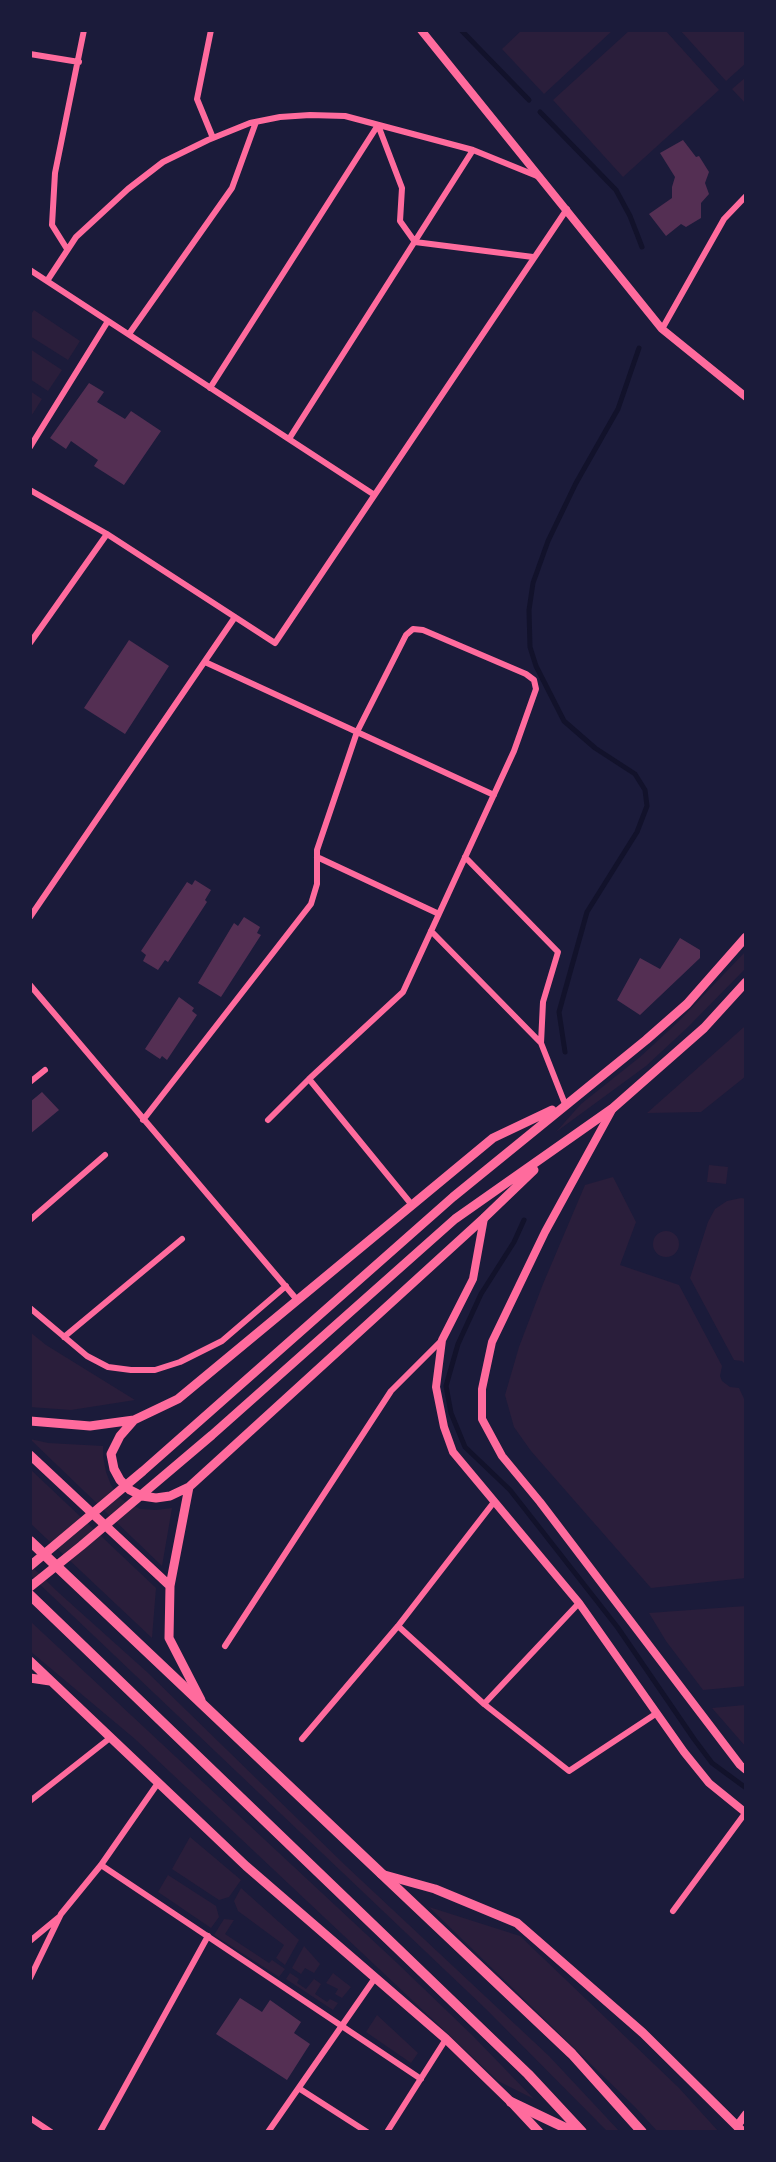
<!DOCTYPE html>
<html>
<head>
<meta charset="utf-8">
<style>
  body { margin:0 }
  #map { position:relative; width:776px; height:2162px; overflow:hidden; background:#1b1b3a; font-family:Commissioner,sans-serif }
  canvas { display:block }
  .frame { position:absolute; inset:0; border:32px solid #1b1b3a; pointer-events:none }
</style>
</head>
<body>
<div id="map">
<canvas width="776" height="2162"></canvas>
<div class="frame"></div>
</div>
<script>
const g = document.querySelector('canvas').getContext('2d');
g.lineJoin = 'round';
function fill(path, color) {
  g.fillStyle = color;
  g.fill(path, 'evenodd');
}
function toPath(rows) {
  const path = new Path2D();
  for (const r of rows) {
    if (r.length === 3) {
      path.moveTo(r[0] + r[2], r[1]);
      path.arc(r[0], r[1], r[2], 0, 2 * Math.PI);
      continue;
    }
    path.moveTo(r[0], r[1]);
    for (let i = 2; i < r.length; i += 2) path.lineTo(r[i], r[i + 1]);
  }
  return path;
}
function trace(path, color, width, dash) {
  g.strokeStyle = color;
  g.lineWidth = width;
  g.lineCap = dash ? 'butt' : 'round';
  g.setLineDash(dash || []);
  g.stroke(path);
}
fill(toPath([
  [522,30,613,30,544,94,502,49],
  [630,30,665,30,719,90,623,177,553,100],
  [680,30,746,30,746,63,726,81],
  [746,77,746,104,732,89],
  [34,310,80,341,68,360,30,336,30,316],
  [30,349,62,370,48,391,30,379],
  [30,391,42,399,30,418],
  [746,951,746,968,687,1028,646,1066,556,1132,581,1104,640,1057,678,1022],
  [744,1027,746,1076,701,1112,647,1113],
  [709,1165,728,1167,726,1184,707,1182],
  [613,1177,636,1222,620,1265,679,1285,722,1366,720,1376,722,1381,730,1387,739,1388,746,1403,746,1578,651,1588,531,1451,514,1427,505,1395,519,1347,543,1284,585,1185],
  [741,1198,746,1199,746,1365,742,1361,734,1360,690,1278,708,1222,715,1209,727,1201],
  [666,1244,13],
  [30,1332,46,1345,135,1400,71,1410,30,1407],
  [30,1439,48,1443,103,1446,103,1456,106,1472,111,1485,121,1499,140,1509,156,1510,172,1508,162,1566],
  [30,1469,156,1588,152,1638,30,1523],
  [30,1565,59,1593,147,1672,346,1866,549,2056,620,2132,608,2132,487,2010,30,1575],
  [746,1606,746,1686,703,1690,666,1641,649,1613],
  [30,1621,396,1962,473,2036,534,2099,498,2081,135,1739,30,1651],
  [745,1705,746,1707,746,1747,712,1708],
  [190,1837,241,1880,229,1897,219,1900,172,1869],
  [168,1875,216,1906,219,1917,211,1928,158,1892],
  [241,1888,299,1940,285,1965,276,1958,284,1945,238,1911,234,1901],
  [429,1907,520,1936,679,2088,719,2132,658,2132,635,2107],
  [224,1919,234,1920,225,1934,269,1963,272,1960,285,1969,279,1977,214,1935],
  [304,1946,320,1964,314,1973,305,1968,301,1974,292,1968],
  [290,1973,299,1979,297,1983,306,1989,314,1979,321,1984,315,1994,327,2002,330,1999,338,2003,333,2010,286,1979],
  [333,1973,351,1987,342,1998,335,1994,338,1989,326,1983],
  [377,2015,418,2053,411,2063,366,2032]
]), '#2a1e3b');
trace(toPath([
  [461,30,529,100],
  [540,112,616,190,630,216,642,247],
  [565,1052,559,1012,587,912,637,832,647,806,645,790,635,774,595,748,564,721,536,666,530,647,529,610,533,583,548,541,576,483,618,409,639,348],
  [524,1220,514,1242,481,1294,458,1344,446,1386,451,1413,465,1447,510,1490,618,1628,694,1739,712,1763,746,1788]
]), '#12122b', 5);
fill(toPath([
  [683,140,696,157,699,156,709,172,705,183,709,194,701,203,701,218,686,227,681,224,666,236,649,214,672,198,672,187,675,177,660,153],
  [89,383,104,392,97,402,125,419,131,411,161,431,124,485,94,466,98,460,71,441,66,449,50,438],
  [129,640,169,666,125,734,84,708],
  [195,880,211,890,205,900,207,902,168,962,165,960,158,970,143,961,146,955,141,951,187,882,192,885],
  [244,917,260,927,257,933,261,935,221,997,198,983,234,923,238,926],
  [680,938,700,950,700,958,640,1015,617,1000,640,958,660,969],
  [179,997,194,1008,192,1011,197,1015,167,1060,162,1056,160,1059,145,1049],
  [42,1092,59,1110,30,1134,30,1102],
  [240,1998,262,2012,270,2000,301,2022,294,2033,310,2044,287,2080,216,2034]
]), '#542f53');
trace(toPath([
  [211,30,197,99,213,138],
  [30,54,79,62],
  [378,125,402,188,400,221,415,242,533,257],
  [67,249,52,225,55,173,84,30],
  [30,270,373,494],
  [47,281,76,237,128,189,163,162,208,140,250,123,280,117,310,115,345,116,473,150,537,176],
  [662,329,724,219,746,196],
  [129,334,232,188,256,122],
  [210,388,378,125],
  [289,439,473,150],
  [30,447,108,321],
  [30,490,107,534,275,643,567,209],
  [30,643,107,534],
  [205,662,357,732,406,635,413,629,423,630,526,674,534,680,536,689,514,751,403,992,309,1079,412,1205],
  [317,857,439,914],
  [465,857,558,952,543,1002,541,1043,565,1104],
  [30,917,235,617],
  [431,931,541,1043],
  [30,985,298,1301],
  [30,1082,45,1070],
  [143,1120,311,904,317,884,317,850,357,732,494,795],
  [268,1120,309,1079],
  [30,1220,105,1155],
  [30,1308,87,1356,108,1367,131,1370,155,1370,180,1362,222,1341,286,1286],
  [64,1337,182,1239],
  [398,1626,484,1704,569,1771,657,1713],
  [225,1646,391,1391,441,1341],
  [484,1704,579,1603],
  [302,1739,398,1626,494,1502],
  [30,1801,110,1738],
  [101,1865,421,2079],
  [673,1911,746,1812],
  [30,1941,59,1917],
  [30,1978,61,1914,101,1865,158,1783],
  [300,2089,367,2132],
  [30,2118,51,2132],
  [100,2132,208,1936],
  [268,2132,375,1978],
  [387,2132,446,2039]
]), '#ff6b9d', 6);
trace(toPath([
  [421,30,662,329,746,397],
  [613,1108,545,1232,492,1342,482,1389,482,1419,502,1456,540,1502,740,1765,746,1770],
  [484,1218,473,1279,442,1340,436,1387,444,1427,453,1452,579,1603,684,1752,709,1783,746,1813],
  [737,2126,746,2114]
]), '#ff6b9d', 8);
trace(toPath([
  [134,1420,120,1436,111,1454,114,1469,120,1480,130,1490,142,1496,156,1498,170,1496,189,1487],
  [30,1421,90,1426,134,1420,178,1399,493,1138,552,1110],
  [30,1455,170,1586],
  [30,1566,143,1471,453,1197,646,1040,687,1004,746,937],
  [30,1587,81,1546,212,1435,455,1219,613,1108,704,1028,746,982],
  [30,1661,246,1866,446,2039,511,2102,539,2132],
  [30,1678,50,1681],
  [201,1700,169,1638,170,1586,189,1487,484,1218,534,1170],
  [381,1874,435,1889,517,1923,643,2033,743,2132]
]), '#ff6b9d', 9);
trace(toPath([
  [30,1541,572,2054,642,2132],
  [30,1595,528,2074,582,2132],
  [511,2102,574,2132]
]), '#ff6b9d', 10);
</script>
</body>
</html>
